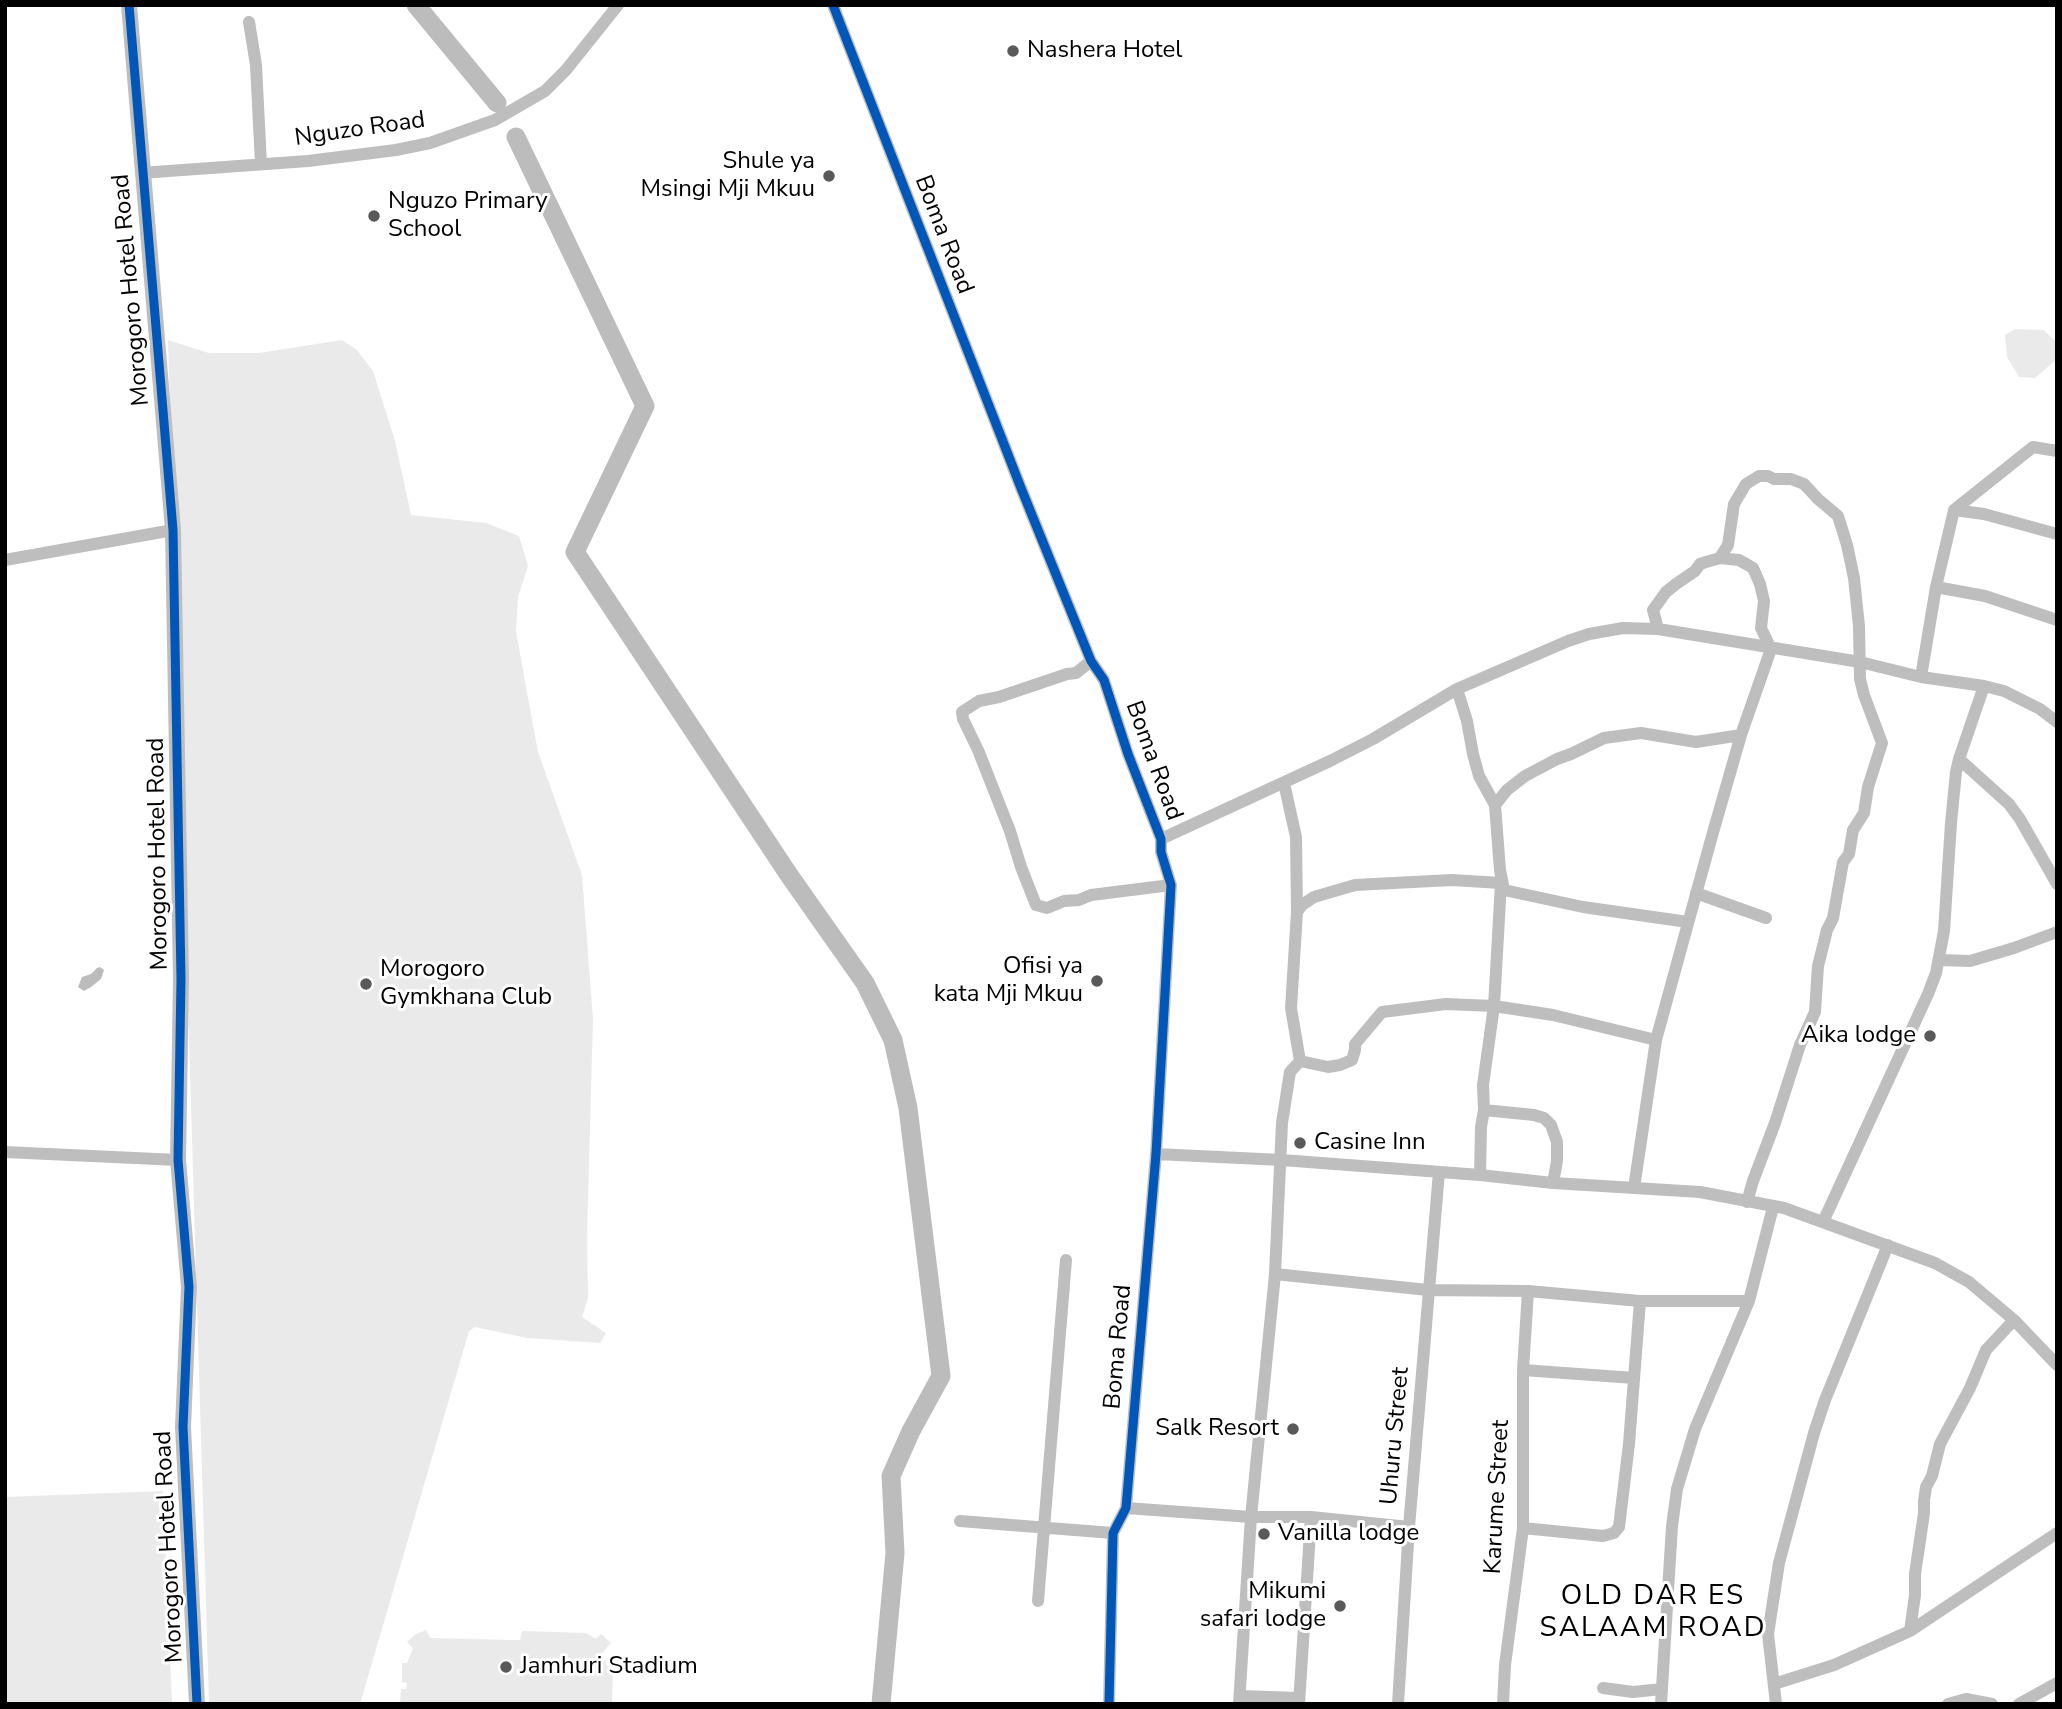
<!DOCTYPE html>
<html>
<head>
<meta charset="utf-8">
<style>
  body { margin:0 }
  #map { position:relative; width:2062px; height:1709px; overflow:hidden; background:#fff; font-family:"Nunito Sans",sans-serif }
  canvas { display:block }
  .frame { position:absolute; inset:0; border:7px solid #000; pointer-events:none }
</style>
</head>
<body>
<div id="map">
<canvas width="2062" height="1709"></canvas>
<div class="frame"></div>
</div>
<script>
const g = document.querySelector('canvas').getContext('2d');
g.lineJoin = 'round';
function fill(path, color) {
  g.fillStyle = color;
  g.fill(path, 'evenodd');
}
function toPath(rows) {
  const path = new Path2D();
  for (const r of rows) {
    path.moveTo(r[0], r[1]);
    for (let i = 2; i < r.length; i += 2) path.lineTo(r[i], r[i + 1]);
  }
  return path;
}
function trace(path, color, width, dash) {
  g.strokeStyle = color;
  g.lineWidth = width;
  g.lineCap = dash ? 'butt' : 'round';
  g.setLineDash(dash || []);
  g.stroke(path);
}
function write(font, color, halo, rows, align = 'center') {
  g.font = font + ' "Nunito Sans",sans-serif';
  g.lineWidth = 6;
  g.setLineDash([]);
  g.textBaseline = 'middle';
  g.strokeStyle = halo;
  g.fillStyle = color;
  for (const [text, x, y, turn = 0] of rows) {
    g.save();
    g.translate(x, y);
    g.rotate((+turn || 0) * Math.PI / 180);
    g.textAlign = isNaN(turn) ? turn : align;
    if (halo) g.strokeText(text, 0, 0);
    g.fillText(text, 0, 0);
    g.restore();
  }
}
fill(toPath([
  [2015,329,2044,330,2057,343,2057,359,2035,378,2019,377,2007,357,2005,335],
  [168,340,209,353,259,353,342,340,357,350,373,371,395,441,411,515,486,523,519,536,528,566,518,597,516,631,524,676,538,752,582,875,593,1019,587,1236,588,1298,582,1317,606,1333,600,1343,527,1338,475,1327,469,1331,360,1704,209,1704],
  [163,1491,172,1704,5,1704,5,1497],
  [426,1630,430,1638,512,1640,520,1640,522,1631,586,1633,596,1639,601,1634,611,1643,602,1653,607,1666,611,1666,613,1669,612,1704,400,1704,401,1689,406,1689,407,1683,402,1682,402,1663,407,1663,413,1648,407,1642,415,1635]
]), '#eaeaea');
fill(toPath([
  [100,967,104,970,101,979,91,987,84,991,78,987,82,977,91,974,97,968]
]), '#bcbcbc');
trace(toPath([
  [416,5,497,103],
  [516,137,645,406,575,552,789,875,865,983,893,1040,908,1108,941,1376,911,1431,891,1476,895,1553,881,1704]
]), '#bcbcbc', 19);
trace(toPath([
  [833,5,1021,488,1091,661,1104,680,1128,754,1161,839,1161,852,1171,885,1156,1154,1126,1508,1113,1533,1109,1704],
  [249,22,256,65,261,164],
  [141,173,308,161,396,150,430,143,495,120,545,91,566,70,618,5],
  [1954,510,1984,514,2057,534],
  [1720,558,1728,545,1734,504,1746,484,1759,476,1768,476,1774,479,1791,479,1804,484,1818,499,1838,516,1847,545,1854,578,1859,626,1860,679,1864,695,1882,743,1868,787,1864,813,1853,830,1849,854,1843,862,1833,918,1827,930,1818,966,1815,1012,1800,1045,1775,1123,1753,1181,1747,1202],
  [5,560,173,530],
  [1936,587,1985,596,2057,620],
  [1091,661,1076,673,1067,674,999,697,979,701,962,712,963,719,978,750,1010,831,1021,867,1036,905,1047,908,1064,901,1079,900,1091,895,1171,885],
  [1921,677,1936,587,1954,510,2033,447,2057,451],
  [1457,689,1467,721,1473,754,1479,776,1495,805,1500,870,1504,890],
  [1959,759,2009,804,2020,819,2057,884],
  [1284,783,1296,837,1297,912],
  [1495,805,1507,790,1525,776,1557,759,1571,754,1604,738,1641,733,1696,742,1741,735],
  [1161,839,1330,761,1373,739,1457,689,1568,641,1589,634,1623,628,1658,629,1860,662,1921,677,1984,686,2004,691,2040,709,2057,722],
  [1504,890,1583,907,1688,922],
  [1696,893,1766,918],
  [1939,960,1970,961,2014,948,2057,932],
  [1300,1061,1328,1067,1340,1065,1352,1060,1355,1050,1355,1044,1382,1012,1446,1004,1494,1006,1553,1015,1656,1040],
  [1484,1110,1534,1115,1544,1118,1551,1125,1557,1142,1557,1161,1553,1183],
  [5,1152,178,1160],
  [1156,1154,1282,1160,1480,1175,1553,1183,1700,1192,1784,1208,1935,1263,1969,1282,2014,1320,2057,1365],
  [1480,1175,1481,1127,1484,1110,1483,1085,1494,1006,1501,883],
  [1634,1188,1656,1040,1712,836,1741,735,1771,649,1761,628,1764,601,1760,584,1753,568,1739,560,1720,558,1706,562,1700,564,1695,571,1676,584,1666,592,1653,610,1658,629],
  [1823,1222,1928,994,1936,973,1944,931,1951,823,1956,772,1959,759,1984,686],
  [1275,1274,1428,1290,1528,1291,1640,1301,1749,1301],
  [1523,1370,1634,1378],
  [1126,1508,1251,1517,1311,1517,1409,1527],
  [960,1521,1113,1533],
  [1523,1528,1603,1536,1614,1533,1619,1527,1629,1444,1640,1301],
  [1038,1601,1066,1260],
  [1910,1631,1915,1595,1915,1574,1924,1513,1924,1501,1926,1487,1932,1476,1940,1444,1970,1388,1986,1350,2014,1320],
  [1774,1684,1834,1665,1910,1631,2057,1533],
  [1603,1688,1633,1692,1662,1689],
  [1240,1696,1299,1698,1299,1703],
  [1239,1704,1251,1517,1275,1274,1282,1123,1290,1072,1300,1061,1291,1008,1297,912,1302,905,1314,897,1355,885,1452,880,1501,883],
  [1299,1704,1311,1517],
  [1398,1704,1409,1527,1439,1172],
  [1503,1704,1505,1665,1523,1528,1523,1370,1528,1291],
  [1661,1704,1672,1526,1677,1489,1695,1429,1749,1301,1773,1207],
  [1776,1704,1768,1634,1779,1563,1814,1433,1825,1400,1888,1245],
  [1948,1704,1966,1699,1992,1704],
  [2019,1704,2057,1683]
]), '#bebebe', 12);
trace(toPath([
  [129,5,173,530,181,979,178,1160,189,1287,183,1427,197,1704]
]), '#bebebe', 16);
trace(toPath([
  [129,5,173,530,181,979,178,1160,189,1287,183,1427,197,1704],
  [833,5,1021,488,1091,661,1104,680,1128,754,1161,839,1161,852,1171,885,1156,1154,1126,1508,1113,1533,1109,1704]
]), '#0057b8', 9);
for (const [x, y, r, color] of [
  [1013,51,7,"#595959"],
  [829,176,7,"#595959"],
  [374,216,7,"#595959"],
  [1097,981,7,"#595959"],
  [366,984,7,"#595959"],
  [1930,1036,7,"#595959"],
  [1300,1143,7,"#595959"],
  [1293,1429,7,"#595959"],
  [1264,1534,7,"#595959"],
  [1340,1606,7,"#595959"],
  [506,1667,7,"#595959"]
]) {
  const dot = new Path2D();
  dot.arc(x, y, r, 0, 2 * Math.PI);
  g.fillStyle = color;
  g.fill(dot);
  trace(dot, '#fff', 2.5);
}
write('24px', '#000', '#fff', [
  ["Nashera Hotel",1027,51],
  ["Shule ya",815,162,"right"],
  ["Msingi Mji Mkuu",815,190,"right"],
  ["Nguzo Primary",388,202],
  ["School",388,230],
  ["Ofisi ya",1083,967,"right"],
  ["kata Mji Mkuu",1083,995,"right"],
  ["Morogoro",380,970],
  ["Gymkhana Club",380,998],
  ["Aika lodge",1916,1036,"right"],
  ["Casine Inn",1314,1143],
  ["Salk Resort",1279,1429,"right"],
  ["Vanilla lodge",1278,1534],
  ["Mikumi",1326,1592,"right"],
  ["safari lodge",1326,1620,"right"],
  ["Jamhuri Stadium",520,1667]
], 'left');
write('24px', '#000', '#fff', [
  ["Nguzo Road",360,130,-8],
  ["Boma Road",943,235,69],
  ["Morogoro Hotel Road",132,290,-95],
  ["Boma Road",1153,761,70],
  ["Morogoro Hotel Road",159,854,-91],
  ["Boma Road",1119,1347,-85],
  ["Uhuru Street",1396,1436,-85],
  ["Karume Street",1498,1497,-87],
  ["Morogoro Hotel Road",170,1547,-93]
]);
g.letterSpacing = '2px';
write('28px', '#000', '#fff', [
  ["OLD DAR ES",1653,1597],
  ["SALAAM ROAD",1653,1629]
]);
g.letterSpacing = '0px';
</script>
</body>
</html>
